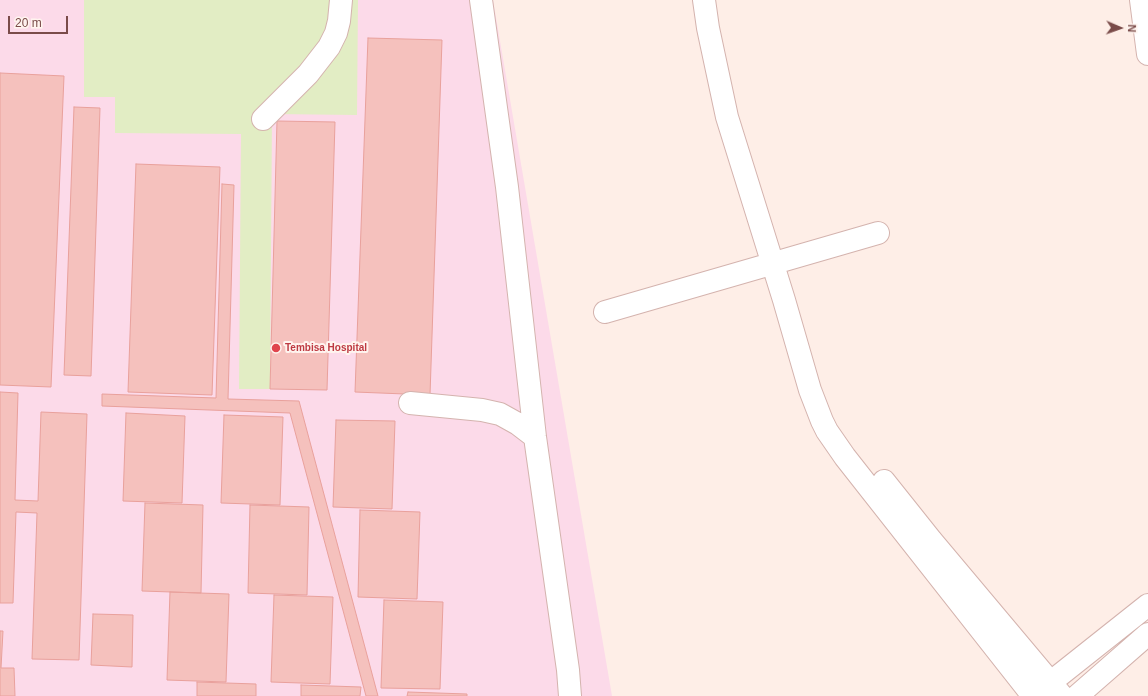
<!DOCTYPE html>
<html>
<head>
<meta charset="utf-8">
<style>
  body { margin:0 }
  #map { position:relative; width:1148px; height:696px; overflow:hidden; background:#feeee7; font-family:Arial,sans-serif }
  canvas { display:block }
  .north { position:absolute; left:1100px; top:8px; width:40px; height:40px; -webkit-text-stroke:3px #fff4ef; paint-order:stroke; rotate:92deg; font-size:11px; font-weight:700; line-height:16px; text-align:center; color:#7a4b49 }
  .north::after { content:''; display:block; margin:auto; width:14px; height:18px; background:#7a4b49; clip-path:polygon(50% 0,100% 100%,50% 72%,0 100%) }
  .scale { position:absolute; left:8px; top:16px; width:60px; height:18px; box-sizing:border-box; border:2px solid #7a4b49; border-top:0; padding-left:5px; font-size:12px; line-height:14px; white-space:nowrap; color:#7a4b49; -webkit-text-stroke:3px #fff4ef; paint-order:stroke }
</style>
</head>
<body>
<div id="map">
<canvas width="1148" height="696"></canvas>
<div class="north">N</div>
<div class="scale">20 m</div>
</div>
<script>
const g = document.querySelector('canvas').getContext('2d');
g.lineJoin = 'round';
function fill(path, color) {
  g.fillStyle = color;
  g.fill(path, 'evenodd');
}
function toPath(rows) {
  const path = new Path2D();
  for (const r of rows) {
    path.moveTo(r[0], r[1]);
    for (let i = 2; i < r.length; i += 2) path.lineTo(r[i], r[i + 1]);
  }
  return path;
}
function trace(path, color, width, dash) {
  g.strokeStyle = color;
  g.lineWidth = width;
  g.lineCap = dash ? 'butt' : 'round';
  g.setLineDash(dash || []);
  g.stroke(path);
}
function write(font, color, halo, rows, align = 'center') {
  g.font = font + ' Arial,sans-serif';
  g.lineWidth = 4;
  g.setLineDash([]);
  g.textBaseline = 'middle';
  g.strokeStyle = halo;
  g.fillStyle = color;
  for (const [text, x, y, turn = 0] of rows) {
    g.save();
    g.translate(x, y);
    g.rotate((+turn || 0) * Math.PI / 180);
    g.textAlign = isNaN(turn) ? turn : align;
    if (halo) g.strokeText(text, 0, 0);
    g.fillText(text, 0, 0);
    g.restore();
  }
}
fill(toPath([
  [0,0,493,0,612,696,0,696]
]), '#fcdae9');
fill(toPath([
  [84,0,358,0,357,115,272,114,270,389,239,389,241,134,115,133,115,97,84,97]
]), '#e2edc4');
const building = toPath([
  [368,38,442,40,430,395,355,392,368,38],
  [0,73,64,76,51,387,0,385,0,73],
  [74,107,100,108,91,376,64,375,74,107],
  [277,121,335,122,327,390,270,389,277,121],
  [136,164,220,167,212,395,128,392,136,164],
  [222,184,234,185,228,399,299,401,378,696,366,696,290,413,102,406,102,394,216,398,222,184],
  [0,392,18,393,15,500,38,501,41,412,87,414,79,660,32,659,37,513,16,512,13,603,0,603,0,392],
  [126,413,185,416,182,503,123,501,126,413],
  [224,415,283,417,280,505,221,503,224,415],
  [336,420,395,421,392,509,333,507,336,420],
  [145,503,203,505,201,593,142,591,145,503],
  [250,505,309,507,307,595,248,593,250,505],
  [360,510,420,512,417,599,358,597,360,510],
  [170,592,229,594,226,682,167,680,170,592],
  [274,595,333,597,330,684,271,682,274,595],
  [384,600,443,602,440,689,381,688,384,600],
  [93,614,133,615,132,667,91,665,93,614],
  [0,631,3,631,1,668,14,668,15,696,0,696,0,631],
  [197,682,256,684,256,696,197,696,197,682],
  [301,685,361,687,360,696,301,696,301,685],
  [408,692,467,694,467,696,407,696,408,692]
]);
fill(building, '#f5c1bd');
trace(building, '#e9a19c', 1);
const minor = toPath([
  [481,0,507,187,535,437,568,670,570,696],
  [704,0,708,28,727,117,784,300,810,390,822,421,827,431,845,457,1033,696],
  [1141,0,1148,54],
  [263,119,308,74,329,47,336,33,339,21,341,0],
  [605,312,878,233],
  [410,403,482,410,500,414,518,424,535,437],
  [884,481,931,540,1062,696],
  [1041,692,1051,682,1148,605],
  [1077,696,1148,634]
]);
trace(minor, '#d4b3ae', 24);
trace(minor, '#fff', 22);
for (const [x, y, r, color] of [
  [276,348,5,"#e0444e"]
]) {
  const dot = new Path2D();
  dot.arc(x, y, r, 0, 2 * Math.PI);
  g.fillStyle = color;
  g.fill(dot);
  trace(dot, '#fff4ef', 1.5);
}
write('bold 10px', '#be3a42', '#fff4ef', [
  ["Tembisa Hospital",285,348]
], 'left');
</script>
</body>
</html>
